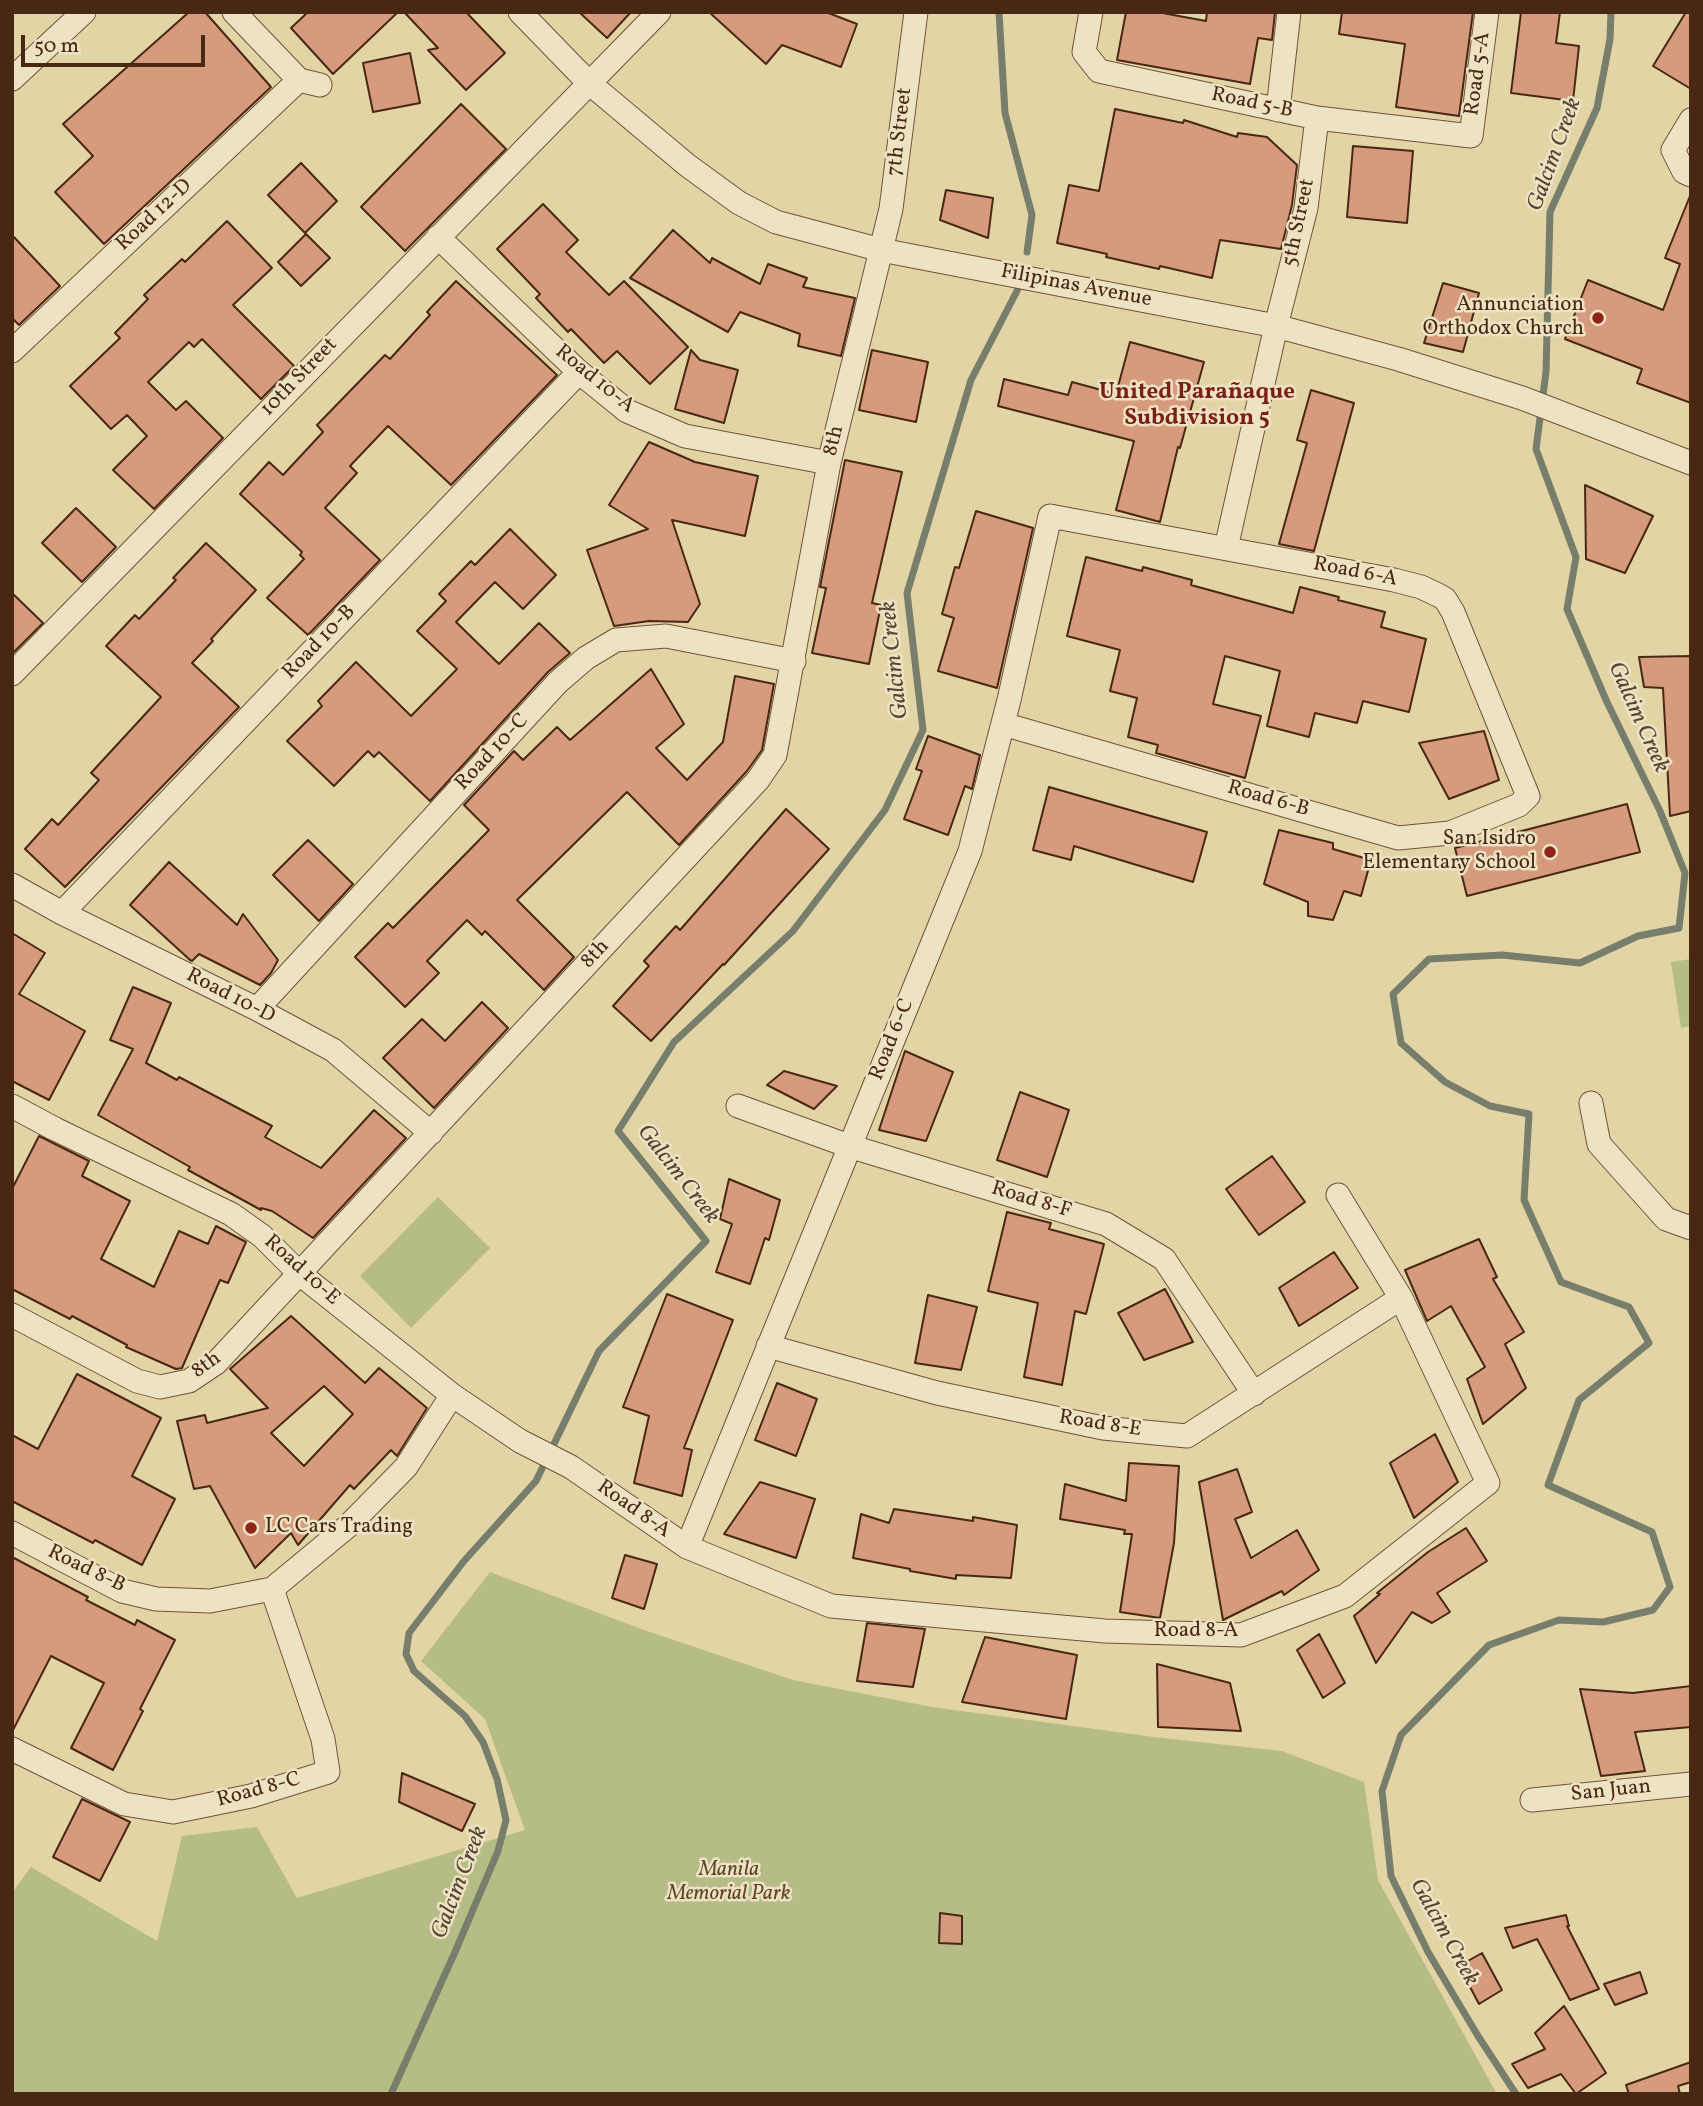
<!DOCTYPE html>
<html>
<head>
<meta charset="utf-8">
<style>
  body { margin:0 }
  #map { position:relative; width:1703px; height:2106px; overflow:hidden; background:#e3d4a5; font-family:Vollkorn,serif }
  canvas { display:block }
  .frame { position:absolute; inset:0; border:14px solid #492813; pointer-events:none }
  .scale { position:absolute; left:21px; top:35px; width:184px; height:32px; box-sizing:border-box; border:4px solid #492813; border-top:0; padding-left:9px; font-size:21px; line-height:24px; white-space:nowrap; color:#492813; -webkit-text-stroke:5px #ede3c4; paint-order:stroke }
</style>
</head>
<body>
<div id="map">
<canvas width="1703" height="2106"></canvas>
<div class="frame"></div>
<div class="scale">50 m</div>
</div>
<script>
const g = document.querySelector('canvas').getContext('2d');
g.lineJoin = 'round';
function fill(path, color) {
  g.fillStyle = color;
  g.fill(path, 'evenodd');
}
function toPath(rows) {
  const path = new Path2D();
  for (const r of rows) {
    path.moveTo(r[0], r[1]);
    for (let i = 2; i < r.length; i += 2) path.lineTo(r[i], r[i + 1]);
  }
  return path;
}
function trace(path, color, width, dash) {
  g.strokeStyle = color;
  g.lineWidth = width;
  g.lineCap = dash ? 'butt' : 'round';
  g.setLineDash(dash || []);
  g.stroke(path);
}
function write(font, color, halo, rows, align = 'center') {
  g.font = font + ' Vollkorn,serif';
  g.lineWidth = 5;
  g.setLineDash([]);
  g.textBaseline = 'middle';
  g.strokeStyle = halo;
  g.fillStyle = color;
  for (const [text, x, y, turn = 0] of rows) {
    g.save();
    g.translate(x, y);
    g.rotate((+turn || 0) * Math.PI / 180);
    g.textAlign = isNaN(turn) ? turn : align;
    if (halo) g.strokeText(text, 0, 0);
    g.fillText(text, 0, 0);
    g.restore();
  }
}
fill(toPath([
  [1691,959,1691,1026,1681,1028,1671,962],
  [438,1197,490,1248,411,1328,360,1276],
  [490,1572,644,1630,793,1680,932,1707,1154,1737,1282,1751,1364,1782,1378,1880,1497,2094,12,2094,12,1893,31,1867,157,1941,182,1836,257,1827,297,1898,525,1830,485,1719,421,1661]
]), '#b6bc85');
trace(toPath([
  [999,12,1005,113,1032,215,1027,252],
  [391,2094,455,1952,498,1851,506,1820,497,1779,483,1742,465,1716,414,1671,406,1654,409,1633,464,1561,536,1481,599,1351,706,1241,618,1131,674,1042,793,931,885,810,923,730,907,593,971,380,1018,289],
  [1516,2094,1478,2036,1428,1952,1391,1876,1382,1791,1401,1735,1489,1645,1559,1620,1603,1622,1653,1610,1670,1587,1652,1532,1548,1485,1579,1400,1649,1343,1629,1307,1561,1282,1524,1200,1529,1114,1490,1106,1445,1082,1401,1043,1393,994,1429,959,1502,955,1580,963,1638,936,1679,928,1685,873,1660,811,1606,700,1567,609,1576,557,1536,449,1546,372,1550,212,1597,108,1610,39,1611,12]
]), '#777e6c', 7);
const building = toPath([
  [189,12,205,12,271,87,104,244,55,192,93,156,63,124,189,12],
  [308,12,398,12,333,74,291,28,308,12],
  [404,12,466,12,505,53,466,90,428,50,438,48,404,12],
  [579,12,631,12,607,38,579,12],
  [709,12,826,12,857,24,841,67,782,45,766,64,709,12],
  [1126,12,1157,12,1206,21,1207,12,1275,12,1272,40,1258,38,1250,84,1117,60,1126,12],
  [1342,12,1473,12,1459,116,1396,107,1405,44,1339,34,1342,12],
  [1521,12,1560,12,1556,43,1579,46,1573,101,1511,93,1521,12],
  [1686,12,1691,12,1691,89,1653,66,1686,12],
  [410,53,420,103,373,112,363,63,410,53],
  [461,104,506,149,405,251,361,207,461,104],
  [1115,109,1183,123,1184,120,1237,137,1238,133,1267,137,1297,165,1292,205,1281,249,1220,240,1212,278,1160,266,1159,269,1106,257,1107,254,1057,243,1069,185,1099,191,1115,109],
  [1353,146,1413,151,1407,223,1347,217,1353,146],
  [301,163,337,201,305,233,268,195,301,163],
  [946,190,993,198,988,238,940,220,946,190],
  [1690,196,1691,196,1691,403,1637,383,1642,369,1565,339,1588,280,1663,310,1680,264,1665,258,1690,196],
  [543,204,578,240,566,252,609,295,624,281,688,347,650,384,617,351,604,363,571,329,568,332,536,298,540,294,497,249,543,204],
  [227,221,272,268,233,305,294,366,261,399,202,339,194,347,189,342,148,382,176,410,186,401,223,438,154,509,113,470,147,436,127,415,111,429,70,386,120,338,115,333,148,299,144,295,182,259,185,262,227,221],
  [673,230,710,263,712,258,760,284,768,264,807,278,803,287,855,298,841,356,798,346,800,334,740,312,728,332,630,278,673,230],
  [306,234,330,258,301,286,278,262,306,234],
  [12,235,60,286,19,325,12,318,12,235],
  [456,281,557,375,451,485,388,426,350,466,357,473,325,508,380,560,308,635,267,598,304,559,300,555,302,552,240,494,269,462,283,475,323,432,317,425,385,355,390,359,430,315,427,312,456,281],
  [1443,283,1479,293,1463,352,1424,343,1443,283],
  [1130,342,1204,362,1180,448,1178,447,1160,522,1116,510,1134,441,998,406,1004,379,1068,395,1072,382,1116,394,1130,342],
  [691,350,700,360,738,370,724,423,675,409,691,350],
  [872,350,928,362,916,422,859,410,872,350],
  [1311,390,1354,403,1314,551,1279,544,1307,443,1297,440,1311,390],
  [649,442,695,462,758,476,745,536,672,520,700,604,688,622,649,621,614,626,587,550,648,529,609,505,649,442],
  [845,460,902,472,872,603,881,605,869,664,812,653,826,588,820,587,845,460],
  [1585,485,1653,516,1625,573,1586,559,1585,485],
  [76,508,116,547,82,582,42,543,76,508],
  [976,511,1033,528,997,688,938,671,954,618,942,614,955,567,959,568,976,511],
  [510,529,556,575,523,609,495,582,456,622,499,664,539,623,570,653,548,672,430,801,379,752,374,757,368,751,334,786,287,741,322,706,318,701,356,662,411,716,457,669,417,631,446,601,439,594,471,561,475,565,510,529],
  [206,543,256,590,211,639,213,641,192,663,239,707,65,887,25,849,52,819,58,825,99,780,91,773,161,697,106,646,135,615,139,619,176,580,173,578,206,543],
  [1086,557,1142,571,1143,567,1192,580,1191,585,1293,613,1300,587,1339,597,1338,600,1385,612,1381,627,1426,639,1409,712,1363,701,1357,723,1315,713,1309,737,1267,726,1280,671,1225,656,1213,704,1261,716,1245,778,1156,753,1158,745,1128,737,1137,698,1110,691,1120,650,1067,636,1086,557],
  [12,593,43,623,12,654,12,593],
  [1691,656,1691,811,1670,816,1663,688,1644,687,1639,657,1691,656],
  [651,669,684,724,656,748,687,780,723,742,735,676,774,684,762,750,747,771,679,845,627,792,517,900,574,957,544,990,485,931,482,935,467,920,427,961,439,973,405,1007,355,957,388,923,393,928,489,830,464,805,514,751,523,760,557,727,570,740,651,669],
  [1484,731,1499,780,1449,799,1419,743,1484,731],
  [928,736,980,755,972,789,965,786,948,835,904,819,922,771,916,769,928,736],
  [1049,787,1207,832,1193,882,1074,846,1071,860,1033,850,1049,787],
  [1627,804,1640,852,1467,896,1455,848,1627,804],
  [786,809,829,849,724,965,723,964,651,1041,613,1006,649,966,644,961,676,926,680,930,786,809],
  [1279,830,1333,843,1333,849,1371,860,1361,896,1344,891,1333,920,1308,916,1308,902,1264,884,1279,830],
  [308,840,353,884,319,921,273,875,308,840],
  [169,862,237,925,243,914,278,960,271,973,260,985,199,954,192,961,190,960,130,905,169,862],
  [12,933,45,953,19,994,85,1031,49,1100,12,1081,12,933],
  [133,987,171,1003,146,1063,177,1080,179,1077,272,1126,265,1137,321,1168,374,1110,406,1138,313,1238,272,1211,261,1208,261,1210,188,1170,190,1167,98,1115,133,1049,110,1040,133,987],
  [482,1002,508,1028,434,1108,383,1058,422,1019,445,1041,482,1002],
  [905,1051,953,1072,926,1141,879,1130,905,1051],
  [784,1071,837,1086,814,1109,767,1085,784,1071],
  [1020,1092,1069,1110,1047,1177,997,1160,1020,1092],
  [39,1136,89,1161,82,1176,130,1201,101,1259,154,1287,179,1231,208,1244,216,1226,246,1242,228,1283,220,1280,182,1368,176,1369,126,1347,127,1345,72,1316,70,1319,12,1289,12,1189,39,1136],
  [1272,1156,1305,1202,1259,1235,1226,1189,1272,1156],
  [729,1179,780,1200,769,1240,765,1238,750,1284,716,1272,732,1224,720,1219,729,1179],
  [1007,1212,1051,1223,1049,1229,1104,1244,1086,1314,1075,1311,1062,1385,1024,1377,1038,1303,988,1291,1007,1212],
  [1479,1239,1497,1277,1493,1279,1524,1332,1505,1344,1526,1388,1483,1424,1467,1379,1485,1367,1451,1306,1427,1321,1405,1270,1479,1239],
  [1334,1252,1358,1288,1299,1326,1279,1288,1334,1252],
  [1165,1289,1193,1342,1144,1360,1118,1313,1165,1289],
  [667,1294,733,1320,684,1448,692,1450,682,1496,634,1483,649,1416,623,1407,667,1294],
  [928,1295,977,1307,961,1370,915,1363,928,1295],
  [291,1316,365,1383,379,1368,427,1408,397,1456,391,1450,354,1489,350,1485,298,1545,291,1533,255,1568,210,1486,194,1489,177,1421,205,1415,207,1423,268,1408,230,1369,291,1316],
  [324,1386,353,1414,304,1466,271,1433,324,1386],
  [77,1374,161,1418,132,1476,175,1499,142,1565,95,1540,93,1543,12,1501,12,1435,38,1449,77,1374],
  [777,1383,817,1399,796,1456,755,1440,777,1383],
  [1435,1434,1458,1482,1414,1518,1390,1463,1435,1434],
  [1129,1463,1179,1466,1174,1543,1160,1618,1120,1612,1132,1534,1124,1534,1125,1530,1060,1519,1065,1484,1126,1501,1129,1463],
  [1237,1469,1252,1512,1235,1519,1251,1558,1297,1530,1319,1570,1284,1595,1282,1591,1223,1620,1199,1482,1237,1469],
  [760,1482,815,1499,796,1558,724,1534,760,1482],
  [894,1509,973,1521,973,1517,1017,1525,1011,1578,956,1575,956,1579,910,1571,910,1569,853,1558,861,1514,889,1523,894,1509],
  [1466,1528,1487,1561,1437,1593,1450,1612,1432,1623,1412,1612,1376,1663,1354,1616,1380,1594,1377,1593,1428,1552,1466,1528],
  [625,1555,657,1564,644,1609,612,1598,625,1555],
  [12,1557,88,1597,86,1600,135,1625,137,1620,175,1640,140,1709,143,1711,113,1770,71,1748,104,1683,51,1656,12,1732,12,1557],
  [867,1623,925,1629,913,1687,857,1681,867,1623],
  [1319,1634,1345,1683,1323,1698,1297,1650,1319,1634],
  [985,1637,1077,1655,1066,1719,962,1702,985,1637],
  [1157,1664,1230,1683,1241,1731,1158,1727,1157,1664],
  [1691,1686,1691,1727,1635,1732,1645,1771,1601,1776,1580,1689,1633,1693,1691,1686],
  [402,1773,475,1804,462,1831,399,1802,402,1773],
  [82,1799,130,1822,100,1881,53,1857,82,1799],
  [940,1913,962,1916,962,1944,939,1943,940,1913],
  [1566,1915,1569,1926,1567,1926,1599,1989,1570,2000,1537,1939,1513,1948,1505,1928,1566,1915],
  [1482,1953,1502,1990,1479,2004,1459,1966,1482,1953],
  [1640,1972,1647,1993,1615,2005,1604,1984,1640,1972],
  [1564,2006,1606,2073,1576,2094,1561,2074,1528,2088,1512,2064,1545,2049,1535,2033,1564,2006],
  [1691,2062,1691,2082,1678,2086,1680,2094,1629,2094,1626,2085,1691,2062]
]);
fill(building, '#d69b7d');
trace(building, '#492813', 2);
const street = toPath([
  [234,12,299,80,320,85],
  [520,12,588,82,687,165,739,203,776,222,881,250,1276,326,1398,359,1522,398,1691,463],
  [1091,12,1084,52,1099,71,1317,118,1471,136,1487,12],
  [12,79,84,12],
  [1278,110,1289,12],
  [1691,120,1673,150,1684,172,1691,175],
  [438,237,579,372,627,411,685,436,829,463],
  [12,351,299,80],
  [1226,548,1276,326,1306,208,1317,118],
  [12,674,659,12],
  [12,885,62,913,257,1009,333,1050,431,1133],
  [62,913,579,372],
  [257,1009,558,682,586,658,616,640,666,636,794,661],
  [1591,1103,1599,1144,1666,1219,1691,1228],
  [12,1106,55,1129,231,1214,262,1236,300,1274,452,1395,520,1441,571,1467,687,1547,831,1606,1105,1631,1241,1635,1345,1596,1488,1483,1401,1298,1338,1195],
  [738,1106,849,1146,1106,1224,1164,1259,1254,1394],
  [12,1315,137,1381,160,1387,189,1381,216,1363,758,780,775,755,829,463,891,209,916,12],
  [768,1346,937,1393,1103,1428,1187,1436,1401,1298],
  [12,1533,122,1591,156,1599,210,1601,272,1589,348,1526,406,1467,452,1395],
  [687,1547,970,851,1009,700,1050,516,1394,580,1421,587,1438,595,1445,599,1453,612,1528,796,1519,805,1450,833,1398,838,1003,724],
  [12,1749,124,1804,173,1812,251,1796,328,1772,323,1739,272,1589],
  [1532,1800,1691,1784]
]);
trace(street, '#705338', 25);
trace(street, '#ede3c4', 23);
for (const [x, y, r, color] of [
  [1598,318,7,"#8f2418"],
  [1550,852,7,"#8f2418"],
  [251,1528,7,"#8f2418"]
]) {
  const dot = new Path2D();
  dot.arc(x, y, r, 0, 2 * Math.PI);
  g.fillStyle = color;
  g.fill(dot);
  trace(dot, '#ede3c4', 2.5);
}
write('21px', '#492813', '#ede3c4', [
  ["Road 5-A",1479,74,-82],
  ["Road 5-B",1252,104,12],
  ["7th Street",901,132,-83],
  ["Road 12-D",155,216,-43],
  ["5th Street",1300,223,-78],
  ["Filipinas Avenue",1076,287,11],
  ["10th Street",300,378,-46],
  ["Road 10-A",594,380,39],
  ["8th",835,441,-77],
  ["Road 6-A",1355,573,11],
  ["Road 10-B",320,643,-46],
  ["Road 10-C",493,753,-47],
  ["Road 6-B",1268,800,16],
  ["8th",596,955,-47],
  ["Road 10-D",230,997,27],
  ["Road 6-C",893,1040,-68],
  ["Road 8-F",1031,1201,17],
  ["Road 10-E",301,1271,42],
  ["8th",207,1366,-36],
  ["Road 8-E",1100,1425,9],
  ["Road 8-A",633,1510,35],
  ["Road 8-B",86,1570,26],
  ["Road 8-A",1196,1632],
  ["Road 8-C",259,1791,-15],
  ["San Juan",1611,1792,-6]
]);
write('21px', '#492813', '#ede3c4', [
  ["Annunciation",1584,306],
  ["Orthodox Church",1584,330],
  ["San Isidro",1536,840],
  ["Elementary School",1536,864],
  ["LC Cars Trading",265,1528,"left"]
], 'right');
write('italic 21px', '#5f462a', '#ede3c4', [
  ["Manila",729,1871],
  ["Memorial Park",729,1895]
]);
write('italic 23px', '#584531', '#ede3c4', [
  ["Galcim Creek",1556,155,-70],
  ["Galcim Creek",896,660,-96],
  ["Galcim Creek",1637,718,66],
  ["Galcim Creek",677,1175,52],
  ["Galcim Creek",461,1883,-69],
  ["Galcim Creek",1443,1933,61]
]);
write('bold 23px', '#7a1f14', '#ede3c4', [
  ["United Parañaque",1197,394],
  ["Subdivision 5",1197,420]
]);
</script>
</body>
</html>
